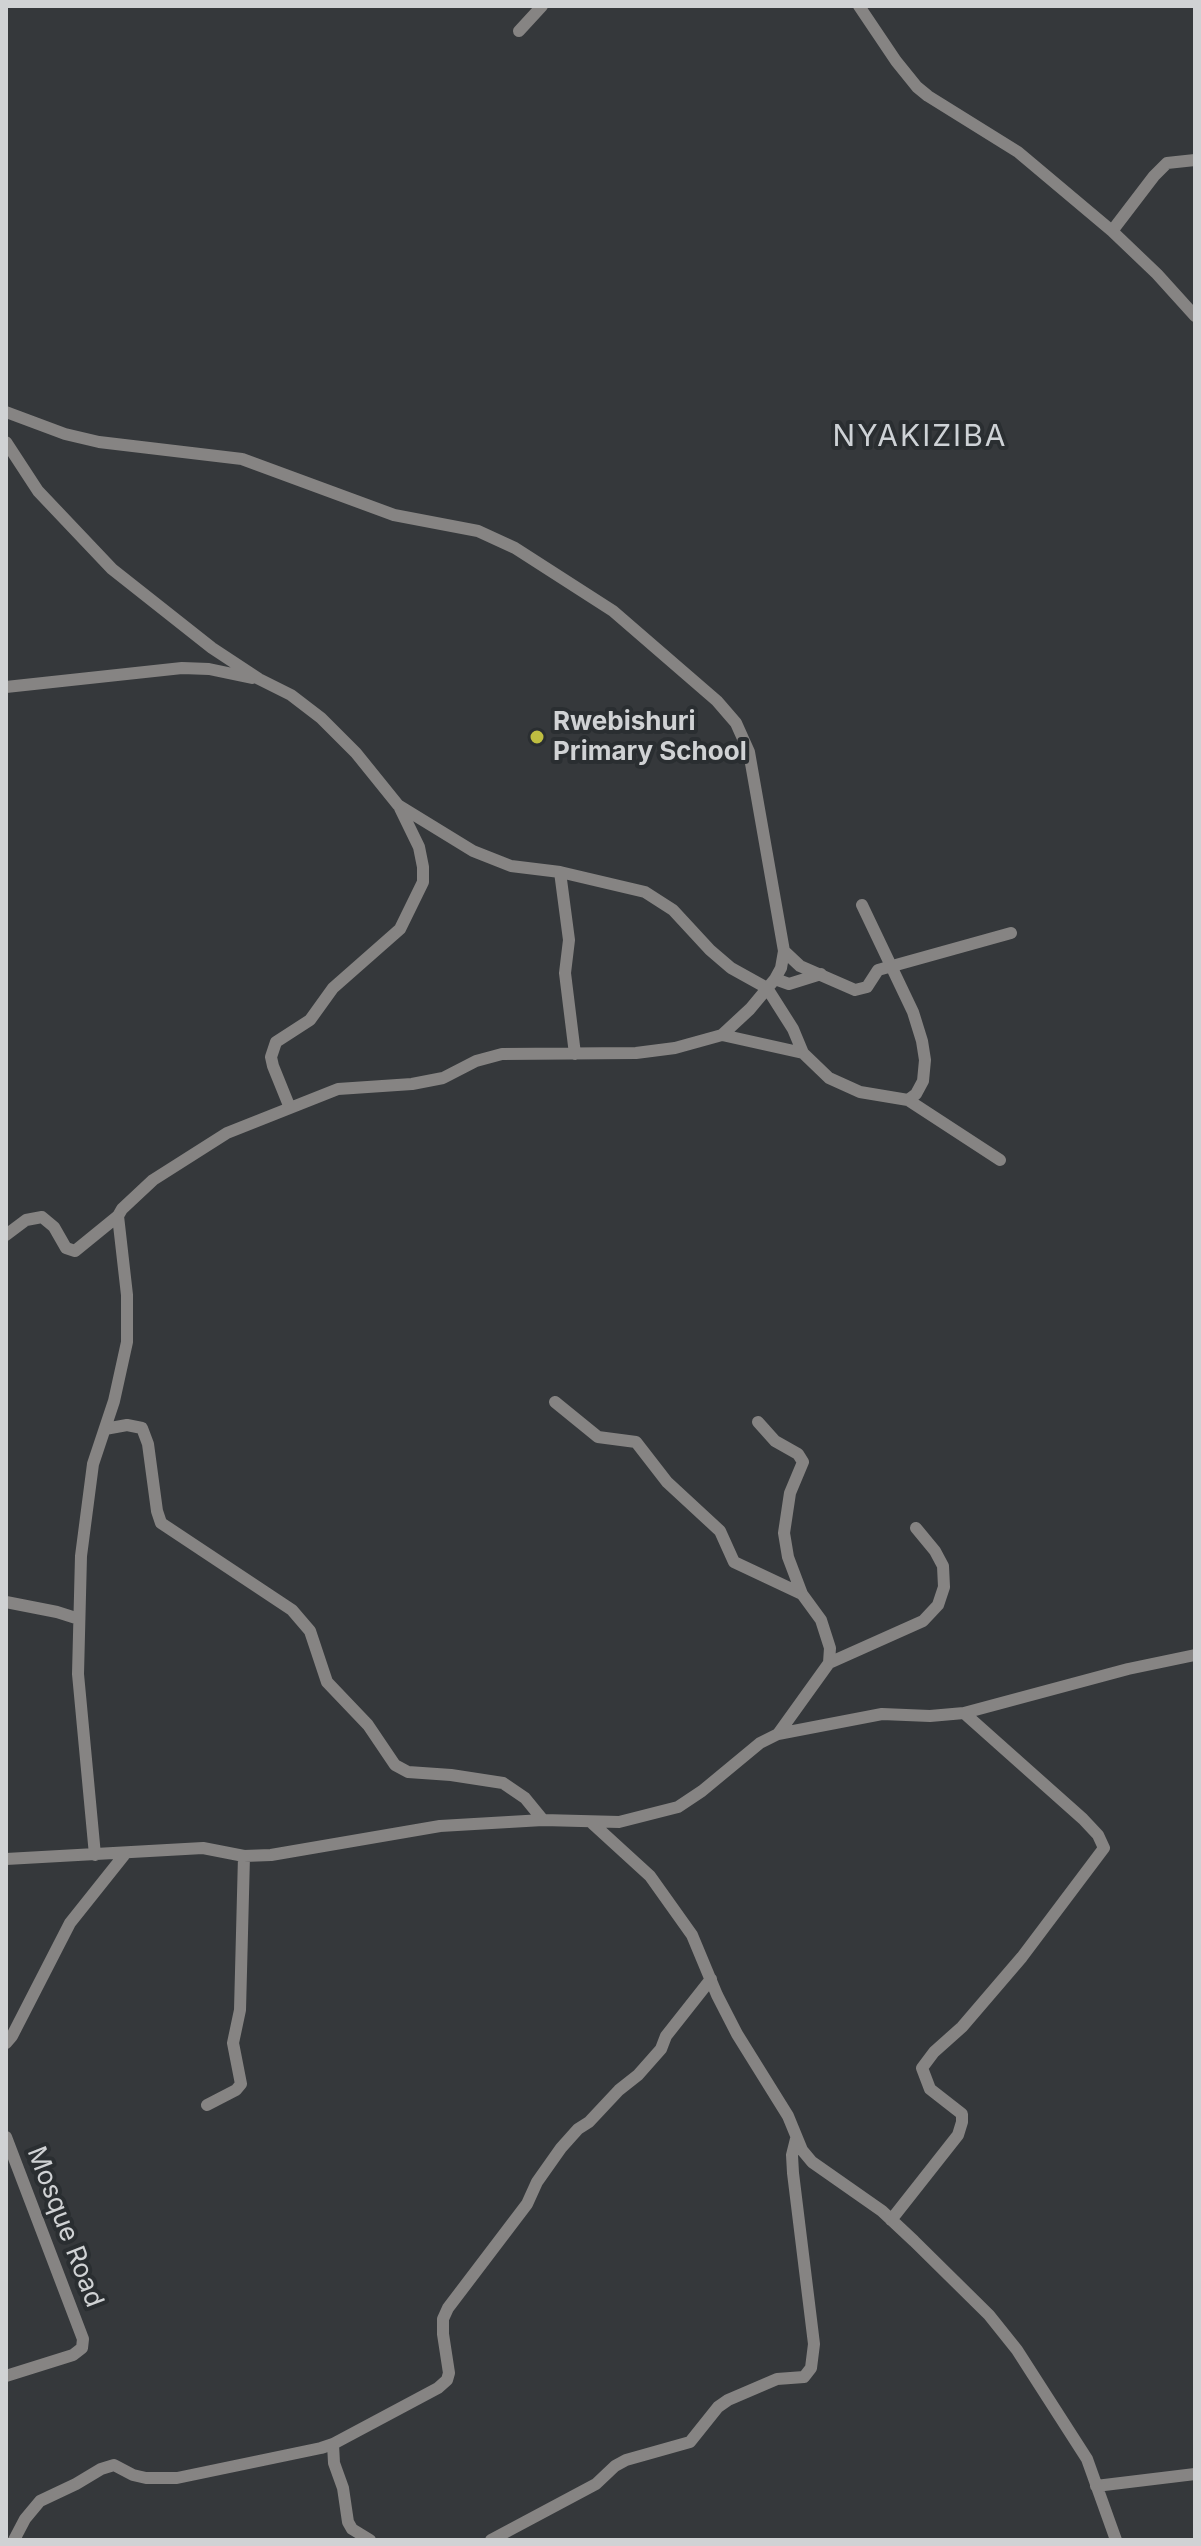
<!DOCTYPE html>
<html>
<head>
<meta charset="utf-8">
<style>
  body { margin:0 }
  #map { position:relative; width:1201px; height:2546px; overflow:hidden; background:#35383b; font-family:Inter,sans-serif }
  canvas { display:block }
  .frame { position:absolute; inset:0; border:8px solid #d0d2d4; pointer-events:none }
</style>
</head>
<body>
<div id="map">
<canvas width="1201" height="2546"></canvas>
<div class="frame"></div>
</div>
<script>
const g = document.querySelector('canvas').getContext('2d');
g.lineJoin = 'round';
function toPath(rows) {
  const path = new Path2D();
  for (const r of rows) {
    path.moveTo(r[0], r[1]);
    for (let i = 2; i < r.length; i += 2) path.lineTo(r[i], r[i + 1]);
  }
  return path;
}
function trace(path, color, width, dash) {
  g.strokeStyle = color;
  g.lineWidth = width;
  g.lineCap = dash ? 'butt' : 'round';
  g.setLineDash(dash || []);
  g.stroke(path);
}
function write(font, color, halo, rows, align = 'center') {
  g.font = font + ' Inter,sans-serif';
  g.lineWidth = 8;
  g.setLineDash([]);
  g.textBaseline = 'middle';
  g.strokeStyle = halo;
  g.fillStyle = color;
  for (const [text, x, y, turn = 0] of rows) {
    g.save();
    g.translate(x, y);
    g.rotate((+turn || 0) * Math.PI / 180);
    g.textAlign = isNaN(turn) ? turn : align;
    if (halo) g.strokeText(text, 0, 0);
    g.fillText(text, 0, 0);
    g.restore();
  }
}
trace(toPath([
  [859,6,896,61,917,87,928,96,1018,152,1112,231,1157,274,1195,316],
  [519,31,542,6],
  [1112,231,1154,176,1167,163,1195,160],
  [6,412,65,434,99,442,242,459,394,515,478,531,515,548,613,611,717,701,736,723,749,752,784,951,781,968,775,979,750,1009,722,1035,675,1048,636,1053,502,1054,476,1061,443,1078,412,1084,338,1089,227,1133,153,1180,122,1209,118,1216,127,1295,127,1342,114,1401,93,1464,81,1556,78,1674,95,1855],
  [6,442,38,491,112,569,212,648,259,679,291,695,321,718,356,753,398,805,473,851,511,866,560,872,645,892,673,910,710,950,731,968,767,988,793,1029,803,1053,829,1078,860,1092,908,1100,1000,1160],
  [6,687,182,668,209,669,252,678],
  [560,872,569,940,565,973,575,1054],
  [862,905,913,1012,922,1041,925,1060,923,1081,916,1094,908,1100],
  [784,951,800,966,855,990,867,987,878,970,1011,933],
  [775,979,789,984,821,974],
  [722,1035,803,1053],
  [290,1108,273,1066,271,1057,276,1042,310,1020,333,988,400,929,423,882,423,867,419,847,400,808],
  [6,1235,26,1220,42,1217,54,1227,66,1248,75,1251,118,1216],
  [555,1402,598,1437,636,1442,667,1482,720,1531,734,1562,802,1594,821,1620,830,1648,829,1663],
  [758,1422,775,1441,798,1454,803,1462,790,1493,784,1533,788,1557,802,1594],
  [105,1429,127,1425,142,1428,148,1444,157,1511,161,1523,292,1610,310,1631,327,1682,368,1725,395,1765,408,1772,451,1775,503,1783,525,1798,543,1820],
  [6,1602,57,1612,79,1619],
  [778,1734,829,1663,923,1621,938,1605,944,1587,943,1566,935,1551,916,1528],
  [592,1823,650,1876,692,1935,717,1995,737,2034,788,2116,802,2150,812,2162,882,2211,914,2241,989,2315,1017,2350,1087,2459,1116,2540],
  [6,1859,203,1848,244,1856,271,1855,440,1826,543,1820,619,1822,678,1807,702,1791,760,1743,778,1734,882,1714,930,1716,964,1713,1128,1669,1195,1655],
  [6,2043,12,2036,70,1923,125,1854],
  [207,2105,236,2090,241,2084,233,2043,240,2010,244,1856],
  [6,2137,83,2339,82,2348,73,2355,6,2376],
  [891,2220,958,2135,962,2122,962,2114,930,2089,922,2068,934,2052,962,2027,1022,1957,1104,1848,1098,1835,1083,1819,964,1713],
  [333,2444,334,2463,343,2488,348,2522,352,2529,370,2540],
  [1096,2486,1195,2474],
  [14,2540,25,2519,40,2501,76,2484,101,2469,114,2465,133,2475,146,2478,177,2478,321,2448,333,2444,438,2388,447,2380,449,2373,443,2334,443,2319,448,2308,527,2204,537,2182,561,2148,578,2129,589,2122,619,2090,638,2075,661,2049,666,2036,711,1979],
  [491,2540,596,2484,615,2466,626,2460,690,2442,718,2407,728,2400,777,2379,804,2377,811,2368,814,2344,793,2173,792,2155,796,2139]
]), '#868483', 12);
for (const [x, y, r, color] of [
  [537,737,8,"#bfbe41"]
]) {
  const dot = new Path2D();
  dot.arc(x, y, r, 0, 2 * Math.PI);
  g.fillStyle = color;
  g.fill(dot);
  trace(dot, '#2a2e31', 3);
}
write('bold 26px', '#d0d2d4', '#2a2e31', [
  ["Rwebishuri",553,722],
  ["Primary School",553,752]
], 'left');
write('26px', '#d0d2d4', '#2a2e31', [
  ["Mosque Road",65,2227,69]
]);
g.letterSpacing = '2px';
write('30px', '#ced2d6', '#2a2e31', [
  ["NYAKIZIBA",920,437]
]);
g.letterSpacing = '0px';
</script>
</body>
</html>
